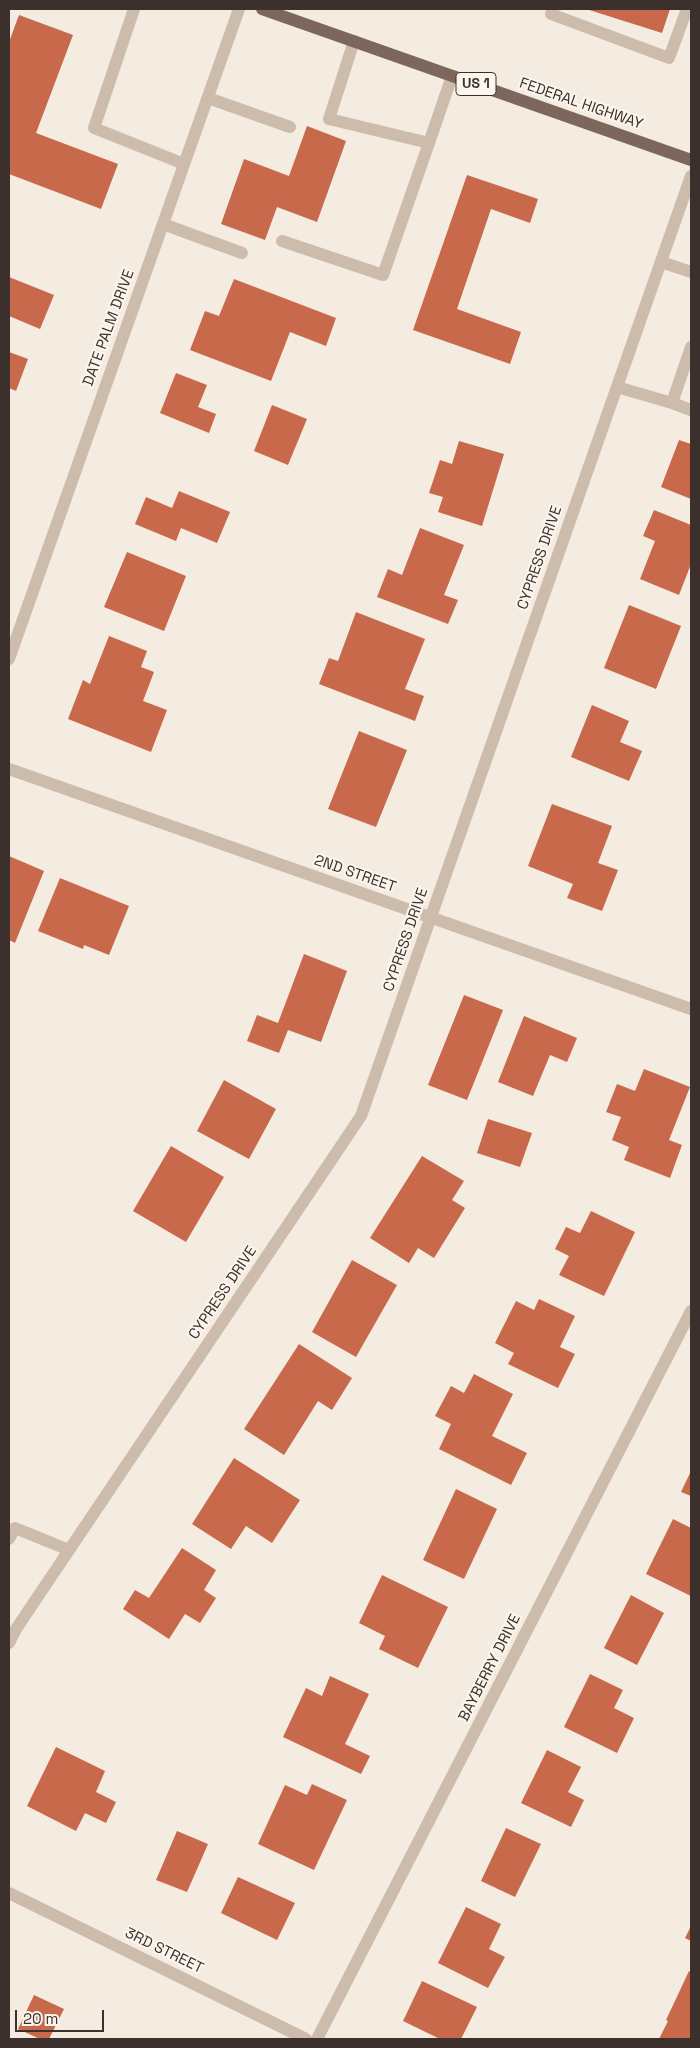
<!DOCTYPE html>
<html>
<head>
<meta charset="utf-8">
<style>
  body { margin:0 }
  #map { position:relative; width:700px; height:2048px; overflow:hidden; background:#f4ebe1; font-family:"Space Grotesk",sans-serif }
  canvas { display:block }
  .frame { position:absolute; inset:0; border:10px solid #3b302b; pointer-events:none }
  .scale { position:absolute; left:15px; top:2010px; width:89px; height:22px; box-sizing:border-box; border:2px solid #3b302b; border-top:0; padding-left:6px; font-size:15px; line-height:18px; white-space:nowrap; color:#3b302b; -webkit-text-stroke:4px #fbf5ee; paint-order:stroke }
</style>
</head>
<body>
<div id="map">
<canvas width="700" height="2048"></canvas>
<div class="frame"></div>
<div class="scale">20 m</div>
</div>
<script>
const g = document.querySelector('canvas').getContext('2d');
g.lineJoin = 'round';
function fill(path, color) {
  g.fillStyle = color;
  g.fill(path, 'evenodd');
}
function toPath(rows) {
  const path = new Path2D();
  for (const r of rows) {
    path.moveTo(r[0], r[1]);
    for (let i = 2; i < r.length; i += 2) path.lineTo(r[i], r[i + 1]);
  }
  return path;
}
function trace(path, color, width, dash) {
  g.strokeStyle = color;
  g.lineWidth = width;
  g.lineCap = dash ? 'butt' : 'round';
  g.setLineDash(dash || []);
  g.stroke(path);
}
function write(font, color, halo, rows, align = 'center') {
  g.font = font + ' "Space Grotesk",sans-serif';
  g.lineWidth = 4.5;
  g.setLineDash([]);
  g.textBaseline = 'middle';
  g.strokeStyle = halo;
  g.fillStyle = color;
  for (const [text, x, y, turn = 0] of rows) {
    g.save();
    g.translate(x, y);
    g.rotate((+turn || 0) * Math.PI / 180);
    g.textAlign = isNaN(turn) ? turn : align;
    if (halo) g.strokeText(text, 0, 0);
    g.fillText(text, 0, 0);
    g.restore();
  }
}
fill(toPath([
  [586,9,670,9,662,33],
  [19,15,73,35,36,133,118,164,101,209,9,174,9,42],
  [307,126,346,141,317,222,277,207,265,240,221,224,244,159,289,176],
  [467,175,538,199,530,223,491,209,457,309,521,332,510,364,413,330],
  [9,277,54,295,40,329,9,316],
  [234,279,336,318,326,346,290,332,271,381,190,350,205,311,219,316],
  [9,352,28,359,16,391,9,388],
  [176,373,207,385,198,407,216,414,209,433,160,413],
  [272,405,307,419,288,465,254,451],
  [679,440,691,444,691,499,661,487],
  [459,441,504,454,482,526,438,512,443,497,429,493,440,460,452,464],
  [179,491,230,512,217,543,181,528,176,541,135,524,146,497,172,508],
  [654,510,691,525,691,564,679,595,640,579,655,541,643,536],
  [420,528,464,545,444,595,458,600,448,624,377,597,388,569,402,575],
  [127,552,186,576,164,631,104,607],
  [629,605,681,626,656,689,604,668],
  [356,612,425,639,405,689,424,696,415,721,319,684,329,658,338,661],
  [109,636,147,651,141,667,154,672,143,701,167,710,151,752,68,719,83,680,90,684],
  [592,705,629,721,620,742,642,751,629,781,571,757],
  [359,731,407,750,376,827,328,809],
  [552,804,612,826,598,863,618,870,602,911,567,898,573,884,528,866],
  [9,856,44,871,15,943,9,940],
  [60,878,129,906,109,955,84,945,83,949,38,931],
  [304,954,347,971,321,1042,288,1030,279,1053,247,1041,257,1015,278,1023],
  [464,995,503,1010,467,1100,428,1085],
  [524,1016,577,1038,567,1062,550,1055,533,1096,498,1082],
  [644,1069,690,1087,669,1140,682,1145,670,1178,624,1160,629,1147,612,1140,621,1117,606,1112,617,1084,635,1091],
  [224,1080,276,1109,249,1159,197,1131],
  [488,1119,532,1133,520,1167,477,1153],
  [171,1146,224,1177,186,1242,133,1211],
  [422,1156,464,1181,452,1200,465,1208,434,1258,418,1248,409,1263,370,1238],
  [591,1211,635,1232,604,1296,559,1275,569,1256,555,1249,566,1227,580,1233],
  [352,1260,397,1285,356,1357,312,1332],
  [539,1299,575,1316,560,1347,575,1354,558,1388,508,1364,514,1353,495,1343,516,1301,534,1310],
  [299,1344,352,1378,332,1410,318,1401,284,1455,244,1429],
  [474,1374,513,1394,492,1436,527,1453,511,1485,439,1449,451,1424,435,1416,451,1386,464,1393],
  [234,1458,300,1500,272,1543,246,1526,231,1549,192,1524],
  [691,1471,691,1496,681,1492],
  [456,1489,497,1509,464,1579,423,1560],
  [673,1519,691,1528,691,1596,646,1574],
  [182,1548,216,1570,204,1590,216,1598,200,1623,185,1614,169,1639,123,1609,135,1590,149,1598],
  [382,1575,448,1607,418,1668,379,1649,385,1636,359,1623],
  [631,1595,664,1613,637,1665,604,1648],
  [590,1674,623,1690,614,1708,634,1718,617,1753,564,1727],
  [330,1676,369,1694,345,1744,370,1756,361,1774,283,1737,306,1688,322,1696],
  [56,1747,105,1771,96,1792,116,1802,106,1823,85,1813,76,1831,27,1806],
  [547,1750,581,1767,568,1792,584,1800,571,1827,521,1803],
  [312,1784,347,1800,314,1870,258,1844,285,1785,307,1795],
  [506,1828,541,1844,515,1897,481,1881],
  [177,1831,208,1844,187,1892,156,1880],
  [238,1877,295,1903,277,1940,221,1913],
  [466,1907,501,1924,489,1949,505,1957,488,1988,438,1963],
  [691,1926,691,1941,685,1938],
  [689,1971,691,1972,691,2039,659,2039,668,2021,666,2020],
  [422,1981,477,2007,461,2039,440,2039,403,2021],
  [34,1995,64,2009,49,2039,40,2039,18,2029]
]), '#c8694b');
trace(toPath([
  [134,9,94,128,184,164],
  [553,9,551,14,669,58,687,9],
  [208,98,290,127],
  [429,143,452,76],
  [163,224,242,253],
  [282,241,383,275,429,143,329,119,354,41],
  [661,262,691,272],
  [691,347,672,403,691,410],
  [617,387,672,403],
  [9,659,239,9],
  [9,769,691,1009],
  [9,1539,15,1528,69,1550],
  [9,1643,16,1629,361,1116,691,176],
  [9,1893,306,2039],
  [317,2039,691,1311]
]), '#cdbbac', 12);
trace(toPath([
  [262,9,691,160]
]), '#7d675c', 12);
for (const [x, y, w] of [
  [476,84,40]
]) {
  const box = new Path2D();
  box.roundRect(x - w / 2, y - 11.5, w, 23, 4);
  g.fillStyle = '#fbf5ee';
  g.fill(box);
  trace(box, '#3b302b', 1);
}
write('bold 14px', '#3b302b', null, [
  ["US 1",476,84]
]);
write('15px', '#3b302b', '#fbf5ee', [
  ["FEDERAL HIGHWAY",581,104,19],
  ["DATE PALM DRIVE",109,328,-70],
  ["CYPRESS DRIVE",540,558,-71],
  ["2ND STREET",355,874,19],
  ["CYPRESS DRIVE",406,940,-71],
  ["CYPRESS DRIVE",223,1293,-56],
  ["BAYBERRY DRIVE",490,1668,-63],
  ["3RD STREET",164,1951,26]
]);
</script>
</body>
</html>
